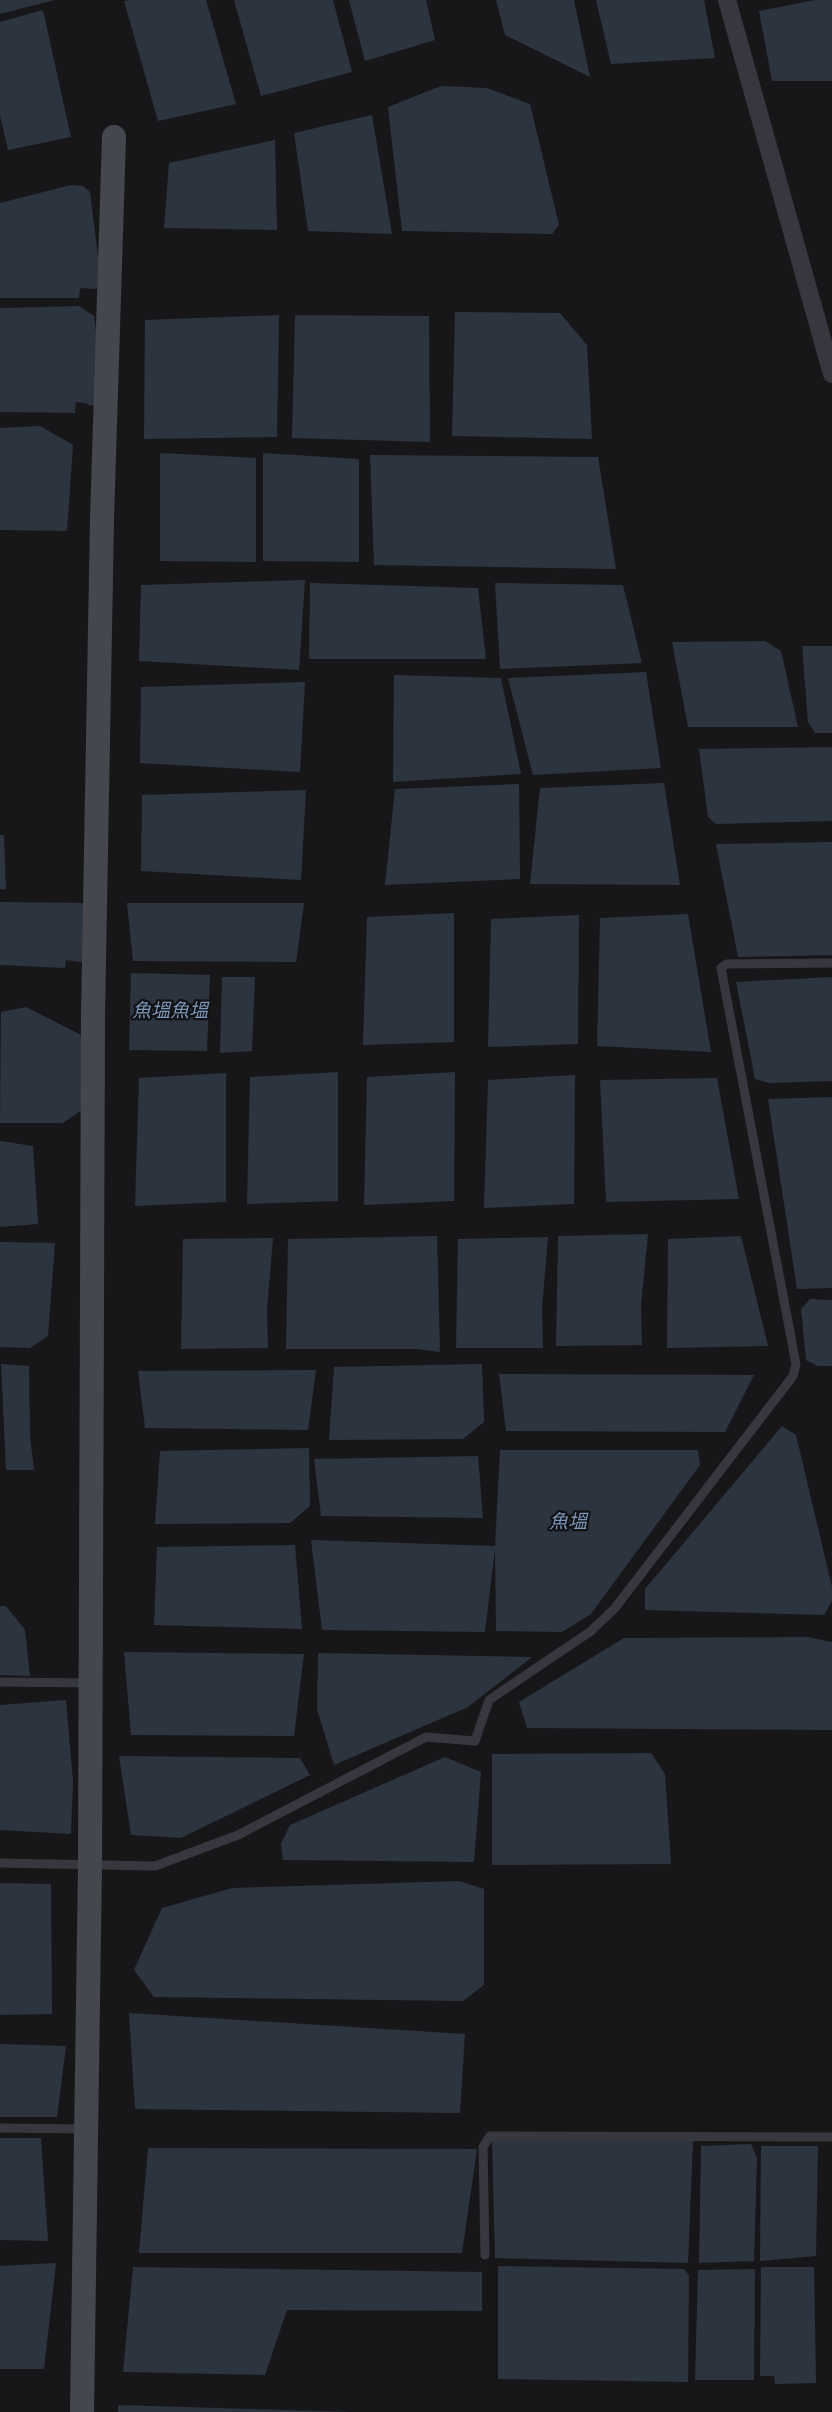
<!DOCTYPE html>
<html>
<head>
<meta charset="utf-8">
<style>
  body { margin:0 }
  canvas { display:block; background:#171719 }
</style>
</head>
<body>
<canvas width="832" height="2412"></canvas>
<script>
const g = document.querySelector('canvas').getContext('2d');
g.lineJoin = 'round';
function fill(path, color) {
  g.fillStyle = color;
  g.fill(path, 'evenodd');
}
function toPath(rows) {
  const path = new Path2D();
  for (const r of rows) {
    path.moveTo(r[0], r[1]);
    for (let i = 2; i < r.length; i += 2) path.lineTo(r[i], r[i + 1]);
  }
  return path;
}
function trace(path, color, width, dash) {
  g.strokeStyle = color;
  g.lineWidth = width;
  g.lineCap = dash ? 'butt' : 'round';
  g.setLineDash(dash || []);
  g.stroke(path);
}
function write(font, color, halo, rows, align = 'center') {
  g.font = font + ' "PT Sans","Noto Sans TC",sans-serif';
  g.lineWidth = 4.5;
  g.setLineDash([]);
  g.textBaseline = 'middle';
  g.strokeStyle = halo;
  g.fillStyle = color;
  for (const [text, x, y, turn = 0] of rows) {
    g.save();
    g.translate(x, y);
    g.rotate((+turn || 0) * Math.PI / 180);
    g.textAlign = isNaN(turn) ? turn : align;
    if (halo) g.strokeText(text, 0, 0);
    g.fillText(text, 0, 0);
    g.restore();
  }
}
fill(toPath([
  [0,0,55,0,0,14],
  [129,0,206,0,236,104,158,121,124,1],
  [234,0,333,0,352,72,261,96],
  [349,0,426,0,435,40,365,61],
  [496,0,574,0,590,77,505,35],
  [596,0,704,0,715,58,611,64],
  [815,0,832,0,832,81,772,81,759,11],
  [43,10,71,137,8,150,0,116,0,22],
  [441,86,487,88,530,104,559,225,552,234,402,231,388,107],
  [372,115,392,234,308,231,294,133],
  [275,140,277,230,164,228,169,163],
  [71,185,83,186,90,192,101,281,96,289,80,288,79,298,0,298,0,203],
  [79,306,94,316,96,331,96,404,90,406,86,403,76,402,75,413,0,412,0,308],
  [455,312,560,313,587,345,592,439,452,436],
  [279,315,277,437,144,439,145,320],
  [295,315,429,316,430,442,292,438],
  [40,426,73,445,67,531,0,530,0,428],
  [160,453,256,458,256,562,160,561],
  [263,453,359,459,359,562,263,561],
  [370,455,598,457,616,569,374,565],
  [305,580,299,670,139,661,141,585],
  [310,583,478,588,486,659,309,659],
  [495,583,623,585,642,663,500,669],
  [765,641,781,651,798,727,688,727,672,642],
  [802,646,832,646,832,733,815,733,808,722],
  [646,672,661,768,533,775,508,678],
  [394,675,501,678,521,774,393,782],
  [305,682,300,772,140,763,141,687],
  [832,747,832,821,716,824,708,817,699,749],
  [664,783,680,885,530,884,540,788],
  [519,784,520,879,385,885,395,789],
  [306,790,301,880,141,871,142,795],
  [0,835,4,835,6,890,0,889],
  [832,842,832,955,738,957,716,844],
  [0,902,89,903,90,963,66,960,65,968,0,965],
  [304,903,296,962,133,961,127,903],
  [454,913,454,1042,363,1045,367,917],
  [688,914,711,1052,597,1046,600,918],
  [579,915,578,1044,488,1047,491,919],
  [131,973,210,975,207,1051,129,1050],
  [222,977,255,977,252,1051,220,1053],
  [832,977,832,1081,769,1083,755,1079,736,982],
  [26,1007,85,1037,86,1107,63,1123,0,1123,1,1012],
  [338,1072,338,1201,247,1204,250,1077],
  [455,1072,454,1201,364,1205,367,1077],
  [226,1073,226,1202,135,1206,139,1078],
  [575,1075,574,1204,484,1208,488,1080],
  [717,1078,739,1199,606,1202,600,1080],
  [832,1097,832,1288,797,1289,768,1099],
  [0,1141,33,1146,38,1224,0,1227],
  [648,1234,641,1306,642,1345,556,1346,558,1236],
  [437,1236,440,1352,417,1349,286,1349,288,1239],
  [741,1236,768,1346,667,1348,668,1239],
  [548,1237,542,1308,543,1348,456,1348,458,1239],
  [273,1238,267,1309,268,1348,181,1349,183,1239],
  [0,1242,55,1243,48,1336,30,1348,0,1347],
  [810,1299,832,1300,832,1366,818,1366,806,1360,801,1309],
  [1,1364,29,1366,30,1436,34,1470,6,1470],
  [482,1364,484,1422,463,1439,329,1440,334,1367],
  [316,1370,308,1430,145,1428,138,1371],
  [499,1374,754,1375,725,1432,506,1431],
  [782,1426,796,1435,832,1587,832,1601,824,1615,645,1610,645,1589],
  [309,1448,310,1506,290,1523,155,1524,160,1451],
  [500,1450,698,1450,700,1465,591,1614,562,1632,496,1631,495,1548,485,1632,322,1630,311,1540,495,1546],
  [478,1456,483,1518,321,1516,314,1459],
  [295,1545,302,1629,154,1625,157,1547],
  [0,1606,6,1606,25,1630,30,1676,0,1675],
  [808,1637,832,1642,832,1730,527,1728,519,1702,624,1638],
  [124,1652,304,1654,294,1736,131,1735],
  [318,1653,532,1657,468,1707,334,1765,317,1709],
  [66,1700,73,1781,71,1834,0,1830,0,1705],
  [651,1753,665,1774,671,1864,492,1865,492,1754],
  [119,1756,300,1758,310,1775,181,1838,131,1835],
  [445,1757,481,1772,474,1862,283,1860,281,1844,290,1825],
  [459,1881,484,1889,484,1985,463,2001,154,1997,134,1970,162,1908,232,1888],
  [0,1883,51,1884,52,2014,0,2015],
  [129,2013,465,2034,460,2113,135,2109],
  [0,2044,66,2046,57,2117,0,2117],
  [0,2138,41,2138,48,2241,0,2240],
  [492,2139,693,2141,688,2263,495,2258],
  [751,2144,757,2158,754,2261,699,2263,701,2146],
  [761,2146,818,2146,816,2256,760,2261],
  [148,2148,477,2149,462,2253,139,2253],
  [56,2263,44,2369,0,2369,0,2266],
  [498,2266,684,2269,689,2275,688,2382,498,2379],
  [133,2267,482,2272,482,2311,287,2310,265,2375,123,2372],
  [761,2267,814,2267,816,2383,775,2384,774,2376,760,2376],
  [755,2269,754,2380,695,2380,698,2270],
  [118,2405,351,2412,118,2412]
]), '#2b343f');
trace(toPath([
  [0,1682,90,1683],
  [0,1863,155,1866,238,1835,426,1737,475,1741,489,1700,591,1631,615,1608,793,1376,796,1364,721,968,727,964,832,963],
  [0,2128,86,2129],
  [485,2255,483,2147,490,2136,832,2137]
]), '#37383f', 9);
trace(toPath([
  [727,0,832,374]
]), '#37383f', 18);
trace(toPath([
  [82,2412,90,1864,93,1015,102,519,114,137]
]), '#45474f', 24);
write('italic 19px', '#7b96b9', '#121214', [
  ["魚塭魚塭",170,1012],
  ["魚塭",568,1523]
]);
</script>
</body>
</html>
